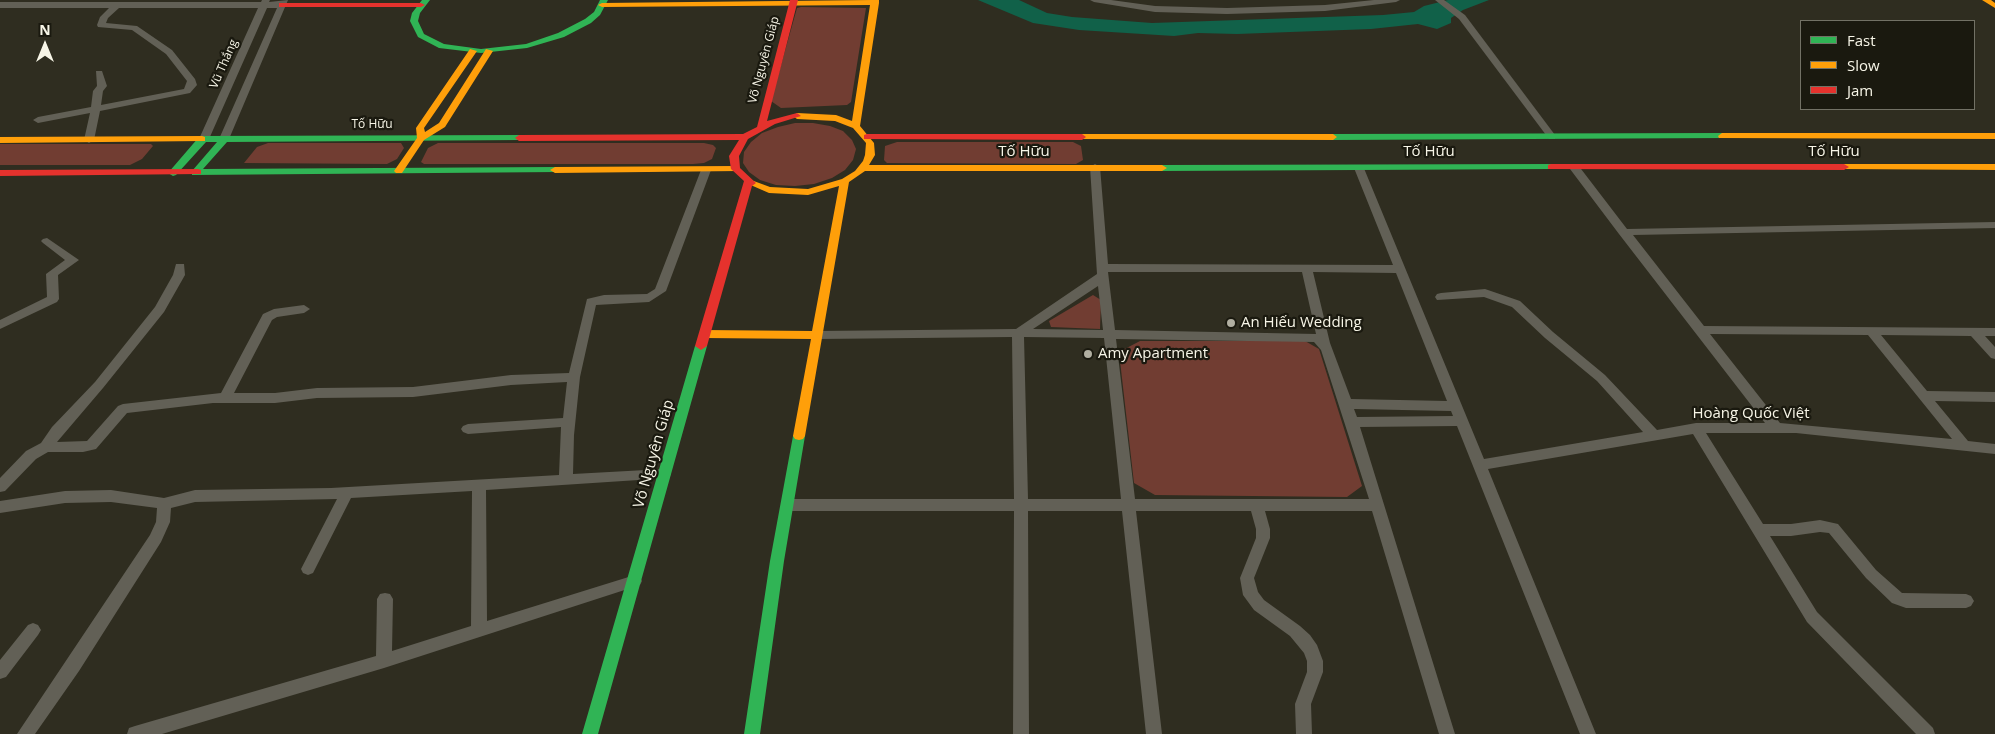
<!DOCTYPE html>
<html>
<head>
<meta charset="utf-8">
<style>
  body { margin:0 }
  #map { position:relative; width:1995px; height:734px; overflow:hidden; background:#2f2d20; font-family:"Open Sans",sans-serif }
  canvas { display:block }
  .legend { position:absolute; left:1800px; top:20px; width:175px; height:90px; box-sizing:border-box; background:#1a190f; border:1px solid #727165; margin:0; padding:6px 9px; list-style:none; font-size:15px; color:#f7f5e7 }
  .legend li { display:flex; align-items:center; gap:10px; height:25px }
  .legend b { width:25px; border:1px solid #727165 }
  .north { position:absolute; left:20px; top:20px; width:50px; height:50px; -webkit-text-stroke:4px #1a190f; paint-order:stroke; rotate:0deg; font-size:14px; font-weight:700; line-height:20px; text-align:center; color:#f7f5e7 }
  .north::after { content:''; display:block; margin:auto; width:18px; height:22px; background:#f7f5e7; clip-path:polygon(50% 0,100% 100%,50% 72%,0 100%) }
</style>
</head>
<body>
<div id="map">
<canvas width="1995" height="734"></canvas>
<ul class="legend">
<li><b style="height:6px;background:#30b455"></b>Fast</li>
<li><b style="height:6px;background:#ff9f0a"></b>Slow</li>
<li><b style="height:6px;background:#e5322d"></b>Jam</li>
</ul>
<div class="north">N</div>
</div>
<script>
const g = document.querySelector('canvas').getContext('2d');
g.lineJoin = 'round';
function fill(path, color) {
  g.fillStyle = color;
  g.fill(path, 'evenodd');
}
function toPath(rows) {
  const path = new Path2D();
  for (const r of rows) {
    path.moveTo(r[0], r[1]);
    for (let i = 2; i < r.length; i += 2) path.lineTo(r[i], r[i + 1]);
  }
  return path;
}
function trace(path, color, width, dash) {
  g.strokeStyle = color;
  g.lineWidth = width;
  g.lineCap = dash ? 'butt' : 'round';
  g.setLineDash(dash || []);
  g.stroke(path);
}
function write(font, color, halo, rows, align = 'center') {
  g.font = font + ' "Open Sans",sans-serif';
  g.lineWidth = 4.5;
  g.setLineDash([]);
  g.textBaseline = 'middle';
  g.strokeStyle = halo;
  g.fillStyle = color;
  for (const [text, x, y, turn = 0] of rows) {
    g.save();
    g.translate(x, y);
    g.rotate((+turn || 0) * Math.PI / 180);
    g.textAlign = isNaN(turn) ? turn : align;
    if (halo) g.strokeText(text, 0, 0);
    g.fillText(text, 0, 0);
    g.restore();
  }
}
fill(toPath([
  [801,7,866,8,851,102,847,105,781,108,771,101,797,8],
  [795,123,813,123,830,126,843,131,852,140,856,149,853,160,845,170,832,178,814,184,795,186,776,185,760,180,749,172,743,163,744,152,751,142,762,133,778,127],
  [897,142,1073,142,1081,146,1083,160,1076,164,887,163,884,160,885,146],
  [268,143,401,143,404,148,397,159,387,164,244,163,257,147],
  [438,143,704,143,713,145,716,148,712,159,704,163,693,164,424,164,421,162,428,148],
  [0,144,151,144,153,146,142,159,130,165,0,165],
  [1093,295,1101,300,1100,329,1051,327,1049,321],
  [1140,341,1305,341,1319,349,1362,486,1347,497,1155,495,1134,483,1119,352]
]), '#713d32');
fill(toPath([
  [978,0,1019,0,1047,13,1072,17,1152,23,1383,15,1414,12,1424,6,1448,0,1489,0,1463,10,1451,18,1451,23,1437,29,1418,24,1371,29,1237,34,1198,33,1174,36,1079,30,1033,23]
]), '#116149');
fill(toPath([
  [262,0,270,0,269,2,288,0,229,139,224,142,219,139,277,8,267,8,209,139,204,142,199,139,258,8,119,8,108,18,106,23,137,26,172,50,195,79,197,85,190,93,100,111,94,140,89,143,84,140,90,113,38,123,33,120,38,117,91,107,93,91,97,86,96,71,102,71,107,86,103,91,101,105,184,89,187,81,166,54,132,30,98,27,97,25,100,17,109,8,0,8,0,2,261,2,262,0],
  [1090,0,1111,0,1155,6,1227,8,1325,5,1374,0,1400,0,1396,2,1325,11,1227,14,1155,12,1094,2,1090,0],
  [1435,0,1444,0,1465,15,1555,135,1555,139,1549,139,1459,19,1435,0],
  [1095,164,1100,167,1108,264,1393,265,1354,168,1355,166,1363,166,1484,459,1643,432,1597,381,1545,338,1512,307,1484,297,1437,300,1435,297,1437,294,1441,293,1485,289,1520,301,1553,332,1605,375,1657,430,1696,423,1765,423,1619,234,1570,169,1570,165,1578,165,1627,229,1995,222,1995,228,1633,235,1704,326,1995,328,1995,336,1985,336,1995,347,1995,359,1991,358,1971,336,1881,335,1927,391,1995,392,1995,402,1935,401,1968,441,1995,444,1995,454,1796,433,1706,433,1763,524,1791,524,1820,520,1838,524,1876,570,1902,593,1966,594,1971,596,1974,601,1971,606,1966,608,1906,608,1892,603,1866,578,1829,533,1820,532,1791,536,1770,536,1817,612,1933,728,1935,734,1916,734,1807,622,1693,434,1488,469,1596,734,1580,734,1457,426,1360,427,1455,734,1439,734,1372,511,1265,511,1270,529,1270,538,1254,578,1258,592,1264,600,1300,626,1310,635,1317,645,1323,661,1323,672,1311,704,1312,734,1296,734,1295,704,1307,672,1307,661,1304,653,1290,636,1254,610,1243,595,1240,578,1256,538,1256,529,1251,511,1136,511,1162,734,1146,734,1122,511,1028,511,1029,734,1013,734,1014,511,788,511,783,509,781,505,783,501,788,499,1014,499,1012,337,818,339,812,335,818,331,1016,329,1097,274,1090,167,1095,164],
  [1108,272,1302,272,1316,334,1115,330,1108,272],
  [1313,272,1396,273,1447,401,1351,399,1330,343,1313,272],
  [1098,286,1103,330,1033,329,1098,286],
  [1710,334,1868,335,1952,439,1780,423,1710,334],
  [1024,337,1104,338,1121,499,1028,499,1024,337],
  [1116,339,1314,342,1321,350,1369,499,1135,499,1116,339],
  [1354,409,1451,411,1453,416,1357,417,1354,409],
  [706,167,711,170,666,291,649,302,596,305,580,377,574,435,573,474,664,469,669,470,671,474,669,478,486,490,487,621,635,575,640,577,642,581,640,585,384,668,162,734,127,734,129,728,135,726,376,656,377,599,380,594,385,593,390,594,393,599,392,651,471,626,472,491,351,498,313,573,308,575,303,573,301,569,337,499,195,502,171,508,170,522,161,542,79,671,35,734,17,734,150,535,156,522,157,508,111,502,65,503,0,513,0,501,65,491,111,490,164,498,195,490,331,488,559,475,561,427,468,434,463,432,461,429,463,426,468,424,563,418,567,382,511,385,413,397,317,398,275,403,213,403,127,413,96,449,83,452,48,452,36,459,5,491,0,492,0,478,26,451,41,443,52,427,95,382,155,307,173,275,176,264,184,264,185,275,164,312,103,388,57,442,87,441,118,406,123,404,221,393,263,314,274,309,304,305,310,309,304,313,277,317,272,320,234,393,275,393,317,388,413,387,511,375,569,373,587,299,604,295,647,294,655,289,701,170,706,167],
  [47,238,79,260,58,275,59,299,57,302,0,329,0,320,47,297,46,274,65,260,43,243,41,241,43,239,47,238],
  [33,623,38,625,41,630,38,635,6,677,0,679,0,660,28,625,33,623]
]), '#626056');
fill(toPath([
  [422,0,430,0,420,13,418,21,424,34,444,44,481,49,526,44,558,33,585,19,594,12,600,0,608,0,600,15,591,23,564,37,527,48,481,53,439,48,418,37,410,21,412,13,422,0],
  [1722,133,1726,136,1725,138,1333,140,1329,137,1333,134,1722,133],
  [519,135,523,138,522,140,227,142,203,169,555,167,558,168,558,172,192,175,192,171,217,142,206,142,176,175,173,176,168,173,199,137,202,136,519,135],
  [1551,164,1554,165,1554,169,1162,171,1157,168,1162,165,1551,164],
  [701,342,707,346,598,734,582,734,695,346,701,342],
  [799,432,803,433,805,436,784,561,760,734,744,734,770,561,793,436,795,433,799,432]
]), '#30b455');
fill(toPath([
  [871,0,879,0,879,3,860,126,874,143,875,155,869,165,1162,165,1167,168,1162,171,865,171,849,182,805,436,803,439,799,440,795,439,793,436,811,339,704,338,699,334,704,330,812,331,839,186,808,195,769,193,746,183,751,180,770,187,808,189,842,179,855,171,863,161,865,155,866,143,853,128,835,121,797,119,793,116,797,113,836,115,852,121,870,5,602,7,598,5,602,3,871,0],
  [1982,0,1991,0,1995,3,1995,8,1982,0],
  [470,49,477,51,424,128,425,132,439,123,486,49,493,51,445,127,424,140,402,173,396,173,394,171,417,138,416,128,470,49],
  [1722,133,1995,133,1995,139,1719,138,1718,136,1722,133],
  [1082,134,1333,134,1337,137,1333,140,1079,139,1079,135,1082,134],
  [202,136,205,137,205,141,0,143,0,137,202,136],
  [1844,164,1995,164,1995,170,1841,169,1841,165,1844,164],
  [736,166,739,167,739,171,555,173,550,170,555,167,736,166]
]), '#ff9f0a');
fill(toPath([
  [790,0,798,0,767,121,797,113,801,116,775,124,748,139,739,156,740,168,756,183,752,186,707,346,701,350,695,346,744,181,731,169,729,156,739,140,519,141,515,138,519,135,743,134,757,127,790,0],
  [279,3,421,3,425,5,421,7,279,7,279,3],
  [867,134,1082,134,1086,137,1082,140,864,139,864,135,867,134],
  [1551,164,1844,164,1849,167,1844,170,1548,169,1548,165,1551,164],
  [198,169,201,170,201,174,0,176,0,170,198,169]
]), '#e5322d');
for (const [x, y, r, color] of [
  [1231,323,5,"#b1afa1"],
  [1088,354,5,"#b1afa1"]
]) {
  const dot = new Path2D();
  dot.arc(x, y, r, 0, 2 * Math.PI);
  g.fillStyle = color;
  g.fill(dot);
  trace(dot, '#1a190f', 2);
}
write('12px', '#f7f5e7', '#1a190f', [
  ["Võ Nguyên Giáp",764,60,-75],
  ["Vũ Thắng",224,64,-66],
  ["Tố Hữu",372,125]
]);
write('15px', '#f7f5e7', '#1a190f', [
  ["Tố Hữu",1024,152],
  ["Tố Hữu",1429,152],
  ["Tố Hữu",1834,152],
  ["Hoàng Quốc Việt",1751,414],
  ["Võ Nguyên Giáp",654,454,-74]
]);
write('15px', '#f7f5e7', '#1a190f', [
  ["An Hiếu Wedding",1241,323],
  ["Amy Apartment",1098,354]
], 'left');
</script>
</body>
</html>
